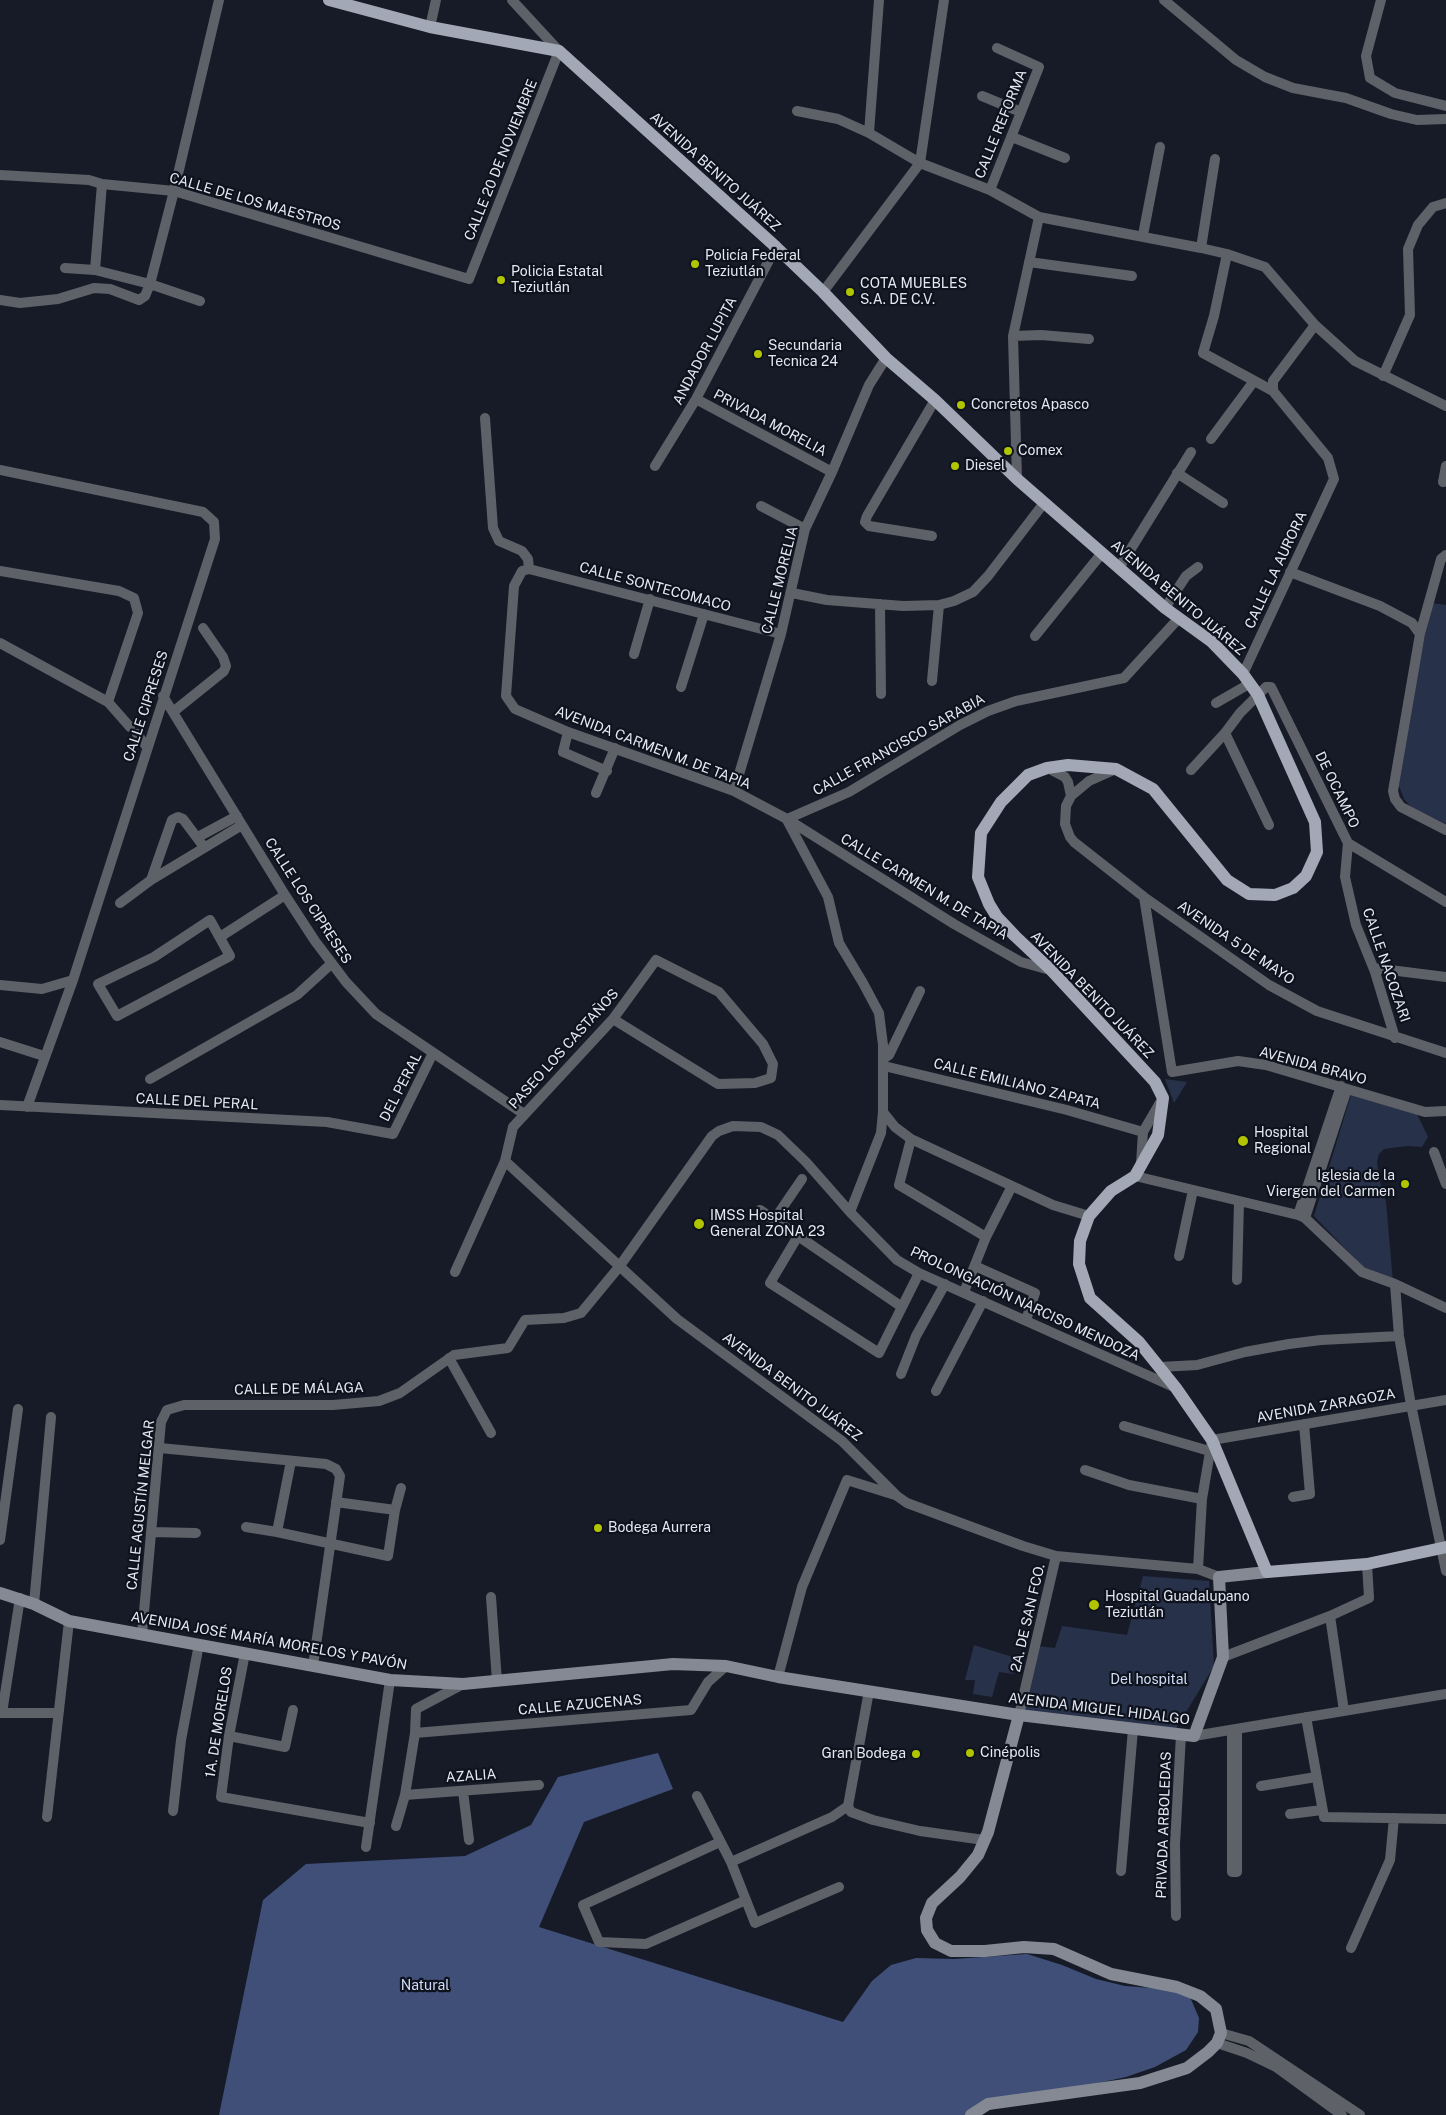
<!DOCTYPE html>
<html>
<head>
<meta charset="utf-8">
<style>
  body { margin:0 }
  canvas { display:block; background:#161b27 }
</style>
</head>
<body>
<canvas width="1446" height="2115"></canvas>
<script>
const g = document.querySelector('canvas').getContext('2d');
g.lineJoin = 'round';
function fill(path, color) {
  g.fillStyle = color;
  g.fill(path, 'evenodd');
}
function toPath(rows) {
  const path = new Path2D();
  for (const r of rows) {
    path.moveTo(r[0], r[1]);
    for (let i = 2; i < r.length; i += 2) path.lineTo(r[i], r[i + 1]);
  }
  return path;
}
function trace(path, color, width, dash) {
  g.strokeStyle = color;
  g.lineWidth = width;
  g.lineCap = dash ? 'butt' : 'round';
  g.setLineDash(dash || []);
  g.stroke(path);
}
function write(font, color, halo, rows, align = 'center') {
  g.font = font + ' "Public Sans",sans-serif';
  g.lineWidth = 4.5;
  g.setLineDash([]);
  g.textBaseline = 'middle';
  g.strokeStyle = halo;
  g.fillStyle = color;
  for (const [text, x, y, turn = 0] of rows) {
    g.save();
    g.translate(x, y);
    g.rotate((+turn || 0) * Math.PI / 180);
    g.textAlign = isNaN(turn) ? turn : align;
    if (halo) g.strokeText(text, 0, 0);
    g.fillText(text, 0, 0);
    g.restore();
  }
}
fill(toPath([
  [1432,603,1446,605,1446,824,1411,807,1404,799,1399,786,1417,674],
  [1165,1079,1187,1082,1174,1103],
  [1352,1092,1416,1112,1428,1137,1422,1147,1407,1146,1384,1149,1379,1154,1377,1161,1379,1179,1386,1202,1393,1282,1365,1269,1314,1216],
  [1143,1576,1209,1581,1214,1666,1174,1732,1019,1712,1036,1646,1055,1648,1062,1626,1127,1635],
  [974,1645,1019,1659,1014,1674,999,1672,992,1697,973,1694,975,1680,965,1680]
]), '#273149');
fill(toPath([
  [658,1753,673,1789,584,1822,539,1927,843,2022,872,1981,891,1965,916,1958,954,1959,1027,1954,1062,1965,1096,1979,1125,1986,1180,1990,1190,1997,1199,2018,1198,2032,1186,2050,1155,2067,1126,2077,1061,2091,970,2115,219,2115,263,1900,306,1864,465,1856,531,1825,558,1777]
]), '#3f4f78');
trace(toPath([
  [1164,0,1236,60,1265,77,1293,88,1346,98,1391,114,1417,120,1446,119],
  [1381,0,1366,56,1370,78,1395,93,1446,106],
  [430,27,436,0],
  [982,96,1021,112],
  [797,111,838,119,869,133,920,163,990,190,1039,217,1201,248,1227,254,1265,267,1315,325,1355,361,1446,406],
  [869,133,879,0],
  [1012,137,1065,158],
  [0,175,89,180,102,184,174,191,469,279,559,51,512,0],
  [990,190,1039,67,997,48],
  [1143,235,1160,147],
  [1201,248,1215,159],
  [1227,254,1214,316,1203,353,1273,391],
  [1029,262,1132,276],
  [65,268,95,270,150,284,200,301],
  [95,270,102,184],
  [823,292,920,163,944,0],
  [0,300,20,303,58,299,94,288,110,289,139,300,145,296,150,284,174,191,219,0],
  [1013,336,1041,335,1089,339],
  [1383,376,1410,315,1408,249,1418,225,1433,207,1446,203],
  [696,399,832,472],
  [485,418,493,528,499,541,522,551,528,559,529,569],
  [1211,439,1254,381],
  [655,466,696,399,776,247],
  [0,470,203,512,214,522,215,539,73,980,27,1107],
  [1177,473,1223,503],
  [1017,479,1013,336,1039,217],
  [1443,482,1446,466],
  [761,506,805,529],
  [932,536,869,526,865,522,867,516,935,400],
  [1446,555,1441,559,1420,634,1393,791,1395,799,1401,807,1446,830],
  [1119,568,1191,452],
  [0,571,119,591,134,598,138,613,108,702],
  [1290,572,1380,606,1412,623,1420,634],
  [792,593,827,600,903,606,939,605,954,601,973,592,988,576,1044,503],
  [880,604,881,694],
  [1165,608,1186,576,1198,567],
  [781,634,529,569,522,571,514,586,506,696,515,709,568,732,734,791,787,819,954,924,1021,962,1050,970],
  [1035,636,1102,553],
  [0,643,108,702,130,727],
  [634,654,650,599],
  [1243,674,1334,479,1328,458,1273,391,1273,381,1315,325],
  [932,681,939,605],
  [681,687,704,614],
  [163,696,285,895,315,941,346,982,376,1014,524,1114],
  [1216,703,1249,684],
  [173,712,224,671,226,666,223,657,203,628],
  [568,732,563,752,607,771],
  [1225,733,1269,825],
  [137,734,147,747],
  [1048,768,1065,777,1068,782,1071,796],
  [1116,769,1089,781,1071,796,1066,806,1065,824,1070,837,1074,842,1144,897,1269,985,1317,1011,1446,1053],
  [1191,770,1225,733,1240,713,1266,687,1271,687,1348,843,1446,902],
  [734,791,781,634,805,529,832,472,869,385,886,358],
  [596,793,615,748],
  [787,819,849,792,960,725,988,711,1016,701,1124,678,1178,619],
  [787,820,828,897,839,943,863,983,879,1013,883,1045,883,1112,895,1127,911,1139,1053,1205,1089,1216],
  [198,837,237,816],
  [1348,843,1345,877,1356,925,1375,972,1395,1038],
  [151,880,172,820,178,817,183,819,204,847],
  [1144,897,1172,1072,1238,1061,1266,1065,1425,1112,1446,1111],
  [120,903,151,880,242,825],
  [210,920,230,956,117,1016,98,984,154,957,210,920],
  [220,937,285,895],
  [1374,968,1446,977],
  [0,985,42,989,73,980],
  [0,1042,44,1056],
  [883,1059,889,1055,920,991],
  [884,1066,1067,1110,1143,1132],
  [150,1079,297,995,331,964],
  [0,1105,327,1122,393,1134,433,1053],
  [911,1139,899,1185,986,1237],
  [1434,1152,1446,1184],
  [505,1161,677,1319,842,1441,897,1496,907,1503,1023,1546,1056,1556,1198,1569,1219,1577],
  [1141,1164,1143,1132,1161,1101],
  [1135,1176,1298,1215,1305,1218,1362,1272,1395,1284,1446,1308],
  [760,1210,902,1307],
  [850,1212,881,1133,883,1112],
  [1298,1215,1341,1086],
  [1305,1218,1347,1089],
  [774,1220,802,1179],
  [798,1236,770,1283,879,1353,919,1273],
  [1179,1256,1193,1190],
  [975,1266,1035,1293,1026,1320],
  [455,1272,505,1161,513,1127,613,1019,656,960,719,992,763,1044,773,1064,771,1078,755,1083,718,1084,613,1019],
  [1237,1280,1239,1202],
  [1395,1284,1399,1336,1411,1405,1446,1571],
  [964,1292,986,1237,1012,1186],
  [449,1358,491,1433],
  [1160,1367,1197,1365,1245,1352,1289,1344,1321,1340,1399,1336],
  [901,1374,916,1336,945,1284],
  [936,1391,983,1301],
  [1124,1426,1216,1453],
  [160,1448,326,1464,336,1469,340,1476,313,1666],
  [1085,1470,1129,1485,1202,1499],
  [1293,1497,1310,1494,1304,1424],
  [336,1502,395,1510],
  [246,1527,277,1532,388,1556,395,1510,401,1488],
  [151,1532,196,1533],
  [277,1532,291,1461],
  [0,1540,18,1409],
  [1198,1569,1202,1499,1212,1440,1446,1400],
  [491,1597,497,1681],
  [34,1604,51,1417],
  [1330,1616,1344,1711],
  [142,1634,161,1422,167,1410,184,1405,333,1405,379,1401,400,1393,454,1355,508,1348,525,1320,564,1318,581,1313,619,1267,712,1136,719,1131,733,1126,761,1127,778,1135,806,1162,850,1212,897,1260,919,1273,1176,1388],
  [245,1653,229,1736,221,1797,370,1823],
  [1223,1657,1330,1616,1369,1598,1367,1564],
  [778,1677,802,1587,847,1480,895,1495],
  [869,1691,848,1806,851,1812,873,1820,920,1831,984,1840],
  [0,1713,58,1713],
  [2,1713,20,1598],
  [1019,1715,1056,1556],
  [1306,1717,1324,1817,1446,1819],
  [1232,1731,1232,1872,1237,1872,1237,1730],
  [415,1733,691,1710,708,1682,726,1666],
  [229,1736,285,1747,293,1710],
  [1194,1736,1446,1694],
  [1261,1786,1316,1777],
  [463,1791,469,1840],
  [405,1795,539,1785],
  [697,1796,731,1862,755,1923,839,1887],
  [173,1811,181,1740,199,1644],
  [1290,1814,1322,1810],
  [47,1817,69,1621],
  [396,1826,405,1795,415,1733,416,1709,463,1684],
  [720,1842,583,1905,599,1942,646,1944,746,1900],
  [366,1847,390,1680],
  [731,1862,832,1817,848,1806],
  [1121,1871,1133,1729],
  [1176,1916,1175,1844,1181,1735],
  [1351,1948,1390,1860,1394,1818],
  [1221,2033,1249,2041,1360,2115],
  [1217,2043,1247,2053,1276,2067,1342,2115]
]), '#5e6167', 10);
trace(toPath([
  [0,1593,34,1604,69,1621,390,1680,463,1684,673,1664,726,1666,778,1677,1019,1715,1194,1736,1223,1657,1219,1577,1267,1572],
  [971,2115,988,2104,1140,2083,1187,2068,1208,2052,1217,2043,1221,2033,1216,2009,1200,1996,1177,1987,1111,1974,1054,1949,1024,1947,985,1951,951,1951,935,1943,927,1930,926,1918,932,1903,960,1877,978,1855,988,1832,1019,1715]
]), '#848994', 12);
trace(toPath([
  [329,0,430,27,559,51,776,247,823,292,886,358,935,400,1017,479,1165,608,1212,642,1243,674,1258,695,1315,822,1317,852,1306,876,1293,888,1275,895,1249,894,1227,880,1153,789,1116,769,1068,765,1047,768,1028,775,1001,802,981,833,978,877,989,904,997,917,1015,936,1051,970,1155,1082,1163,1098,1158,1135,1135,1176,1111,1191,1089,1216,1080,1241,1079,1264,1090,1298,1139,1342,1176,1388,1212,1440,1267,1572,1367,1564,1446,1547]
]), '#a2a8b6', 12);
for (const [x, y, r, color] of [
  [695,264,5,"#b0c500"],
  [501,280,5,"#b0c500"],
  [850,292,5,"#b0c500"],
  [758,354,5,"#b0c500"],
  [961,405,5,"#b0c500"],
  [1008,451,5,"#b0c500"],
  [955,466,5,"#b0c500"],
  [1243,1141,6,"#b0c500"],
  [1405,1184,5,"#b0c500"],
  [699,1224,6,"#b0c500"],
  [598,1528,5,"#b0c500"],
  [1094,1605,6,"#b0c500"],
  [970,1753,5,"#b0c500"],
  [916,1754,5,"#b0c500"]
]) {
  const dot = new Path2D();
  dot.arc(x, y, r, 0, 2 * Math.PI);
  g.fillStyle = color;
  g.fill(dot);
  trace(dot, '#0d121d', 2);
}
write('14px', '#e4e8f1', '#0d121d', [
  ["CALLE REFORMA",1001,124,-68],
  ["CALLE 20 DE NOVIEMBRE",501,160,-68],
  ["AVENIDA BENITO JUÁREZ",715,172,42],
  ["CALLE DE LOS MAESTROS",255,202,16],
  ["ANDADOR LUPITA",705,351,-62],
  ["PRIVADA MORELIA",770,423,28],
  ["CALLE LA AURORA",1276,570,-65],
  ["CALLE MORELIA",780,580,-76],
  ["CALLE SONTECOMACO",655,587,15],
  ["AVENIDA BENITO JUÁREZ",1178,598,40],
  ["CALLE CIPRESES",146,706,-72],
  ["CALLE FRANCISCO SARABIA",899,745,-29],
  ["AVENIDA CARMEN M. DE TAPIA",653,748,21],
  ["DE OCAMPO",1337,790,64],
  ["CALLE CARMEN M. DE TAPIA",924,887,31],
  ["CALLE LOS CIPRESES",308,901,57],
  ["AVENIDA 5 DE MAYO",1236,943,34],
  ["CALLE NACOZARI",1386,965,71],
  ["AVENIDA BENITO JUÁREZ",1092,995,46],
  ["PASEO LOS CASTAÑOS",564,1049,-48],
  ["AVENIDA BRAVO",1313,1066,15],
  ["CALLE EMILIANO ZAPATA",1017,1084,14],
  ["DEL PERAL",401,1087,-63],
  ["CALLE DEL PERAL",197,1102,3],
  ["PROLONGACIÓN NARCISO MENDOZA",1025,1304,25],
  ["AVENIDA BENITO JUÁREZ",792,1387,37],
  ["CALLE DE MÁLAGA",299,1389,-1],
  ["AVENIDA ZARAGOZA",1326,1406,-10],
  ["CALLE AGUSTÍN MELGAR",141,1505,-84],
  ["2A. DE SAN FCO.",1028,1618,-77],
  ["AVENIDA JOSÉ MARÍA MORELOS Y PAVÓN",269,1641,10],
  ["CALLE AZUCENAS",580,1705,-5],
  ["AVENIDA MIGUEL HIDALGO",1099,1709,7],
  ["1A. DE MORELOS",219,1722,-81],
  ["AZALIA",471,1776,-4],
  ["PRIVADA ARBOLEDAS",1164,1825,-88]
]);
write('14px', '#e4e8f1', '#0d121d', [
  ["Policía Federal",705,256],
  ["Teziutlán",705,272],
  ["Policia Estatal",511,272],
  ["Teziutlán",511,288],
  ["COTA MUEBLES",860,284],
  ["S.A. DE C.V.",860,300],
  ["Secundaria",768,346],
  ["Tecnica 24",768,362],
  ["Concretos Apasco",971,405],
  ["Comex",1018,451],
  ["Diesel",965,466],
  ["Hospital",1254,1133],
  ["Regional",1254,1149],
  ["Iglesia de la",1395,1176,"right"],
  ["Viergen del Carmen",1395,1192,"right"],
  ["IMSS Hospital",710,1216],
  ["General ZONA 23",710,1232],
  ["Bodega Aurrera",608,1528],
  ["Hospital Guadalupano",1105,1597],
  ["Teziutlán",1105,1613],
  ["Cinépolis",980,1753],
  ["Gran Bodega",906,1754,"right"]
], 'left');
write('14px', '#d0dcf8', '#0d121d', [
  ["Del hospital",1149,1680],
  ["Natural",425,1986]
]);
</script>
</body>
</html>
